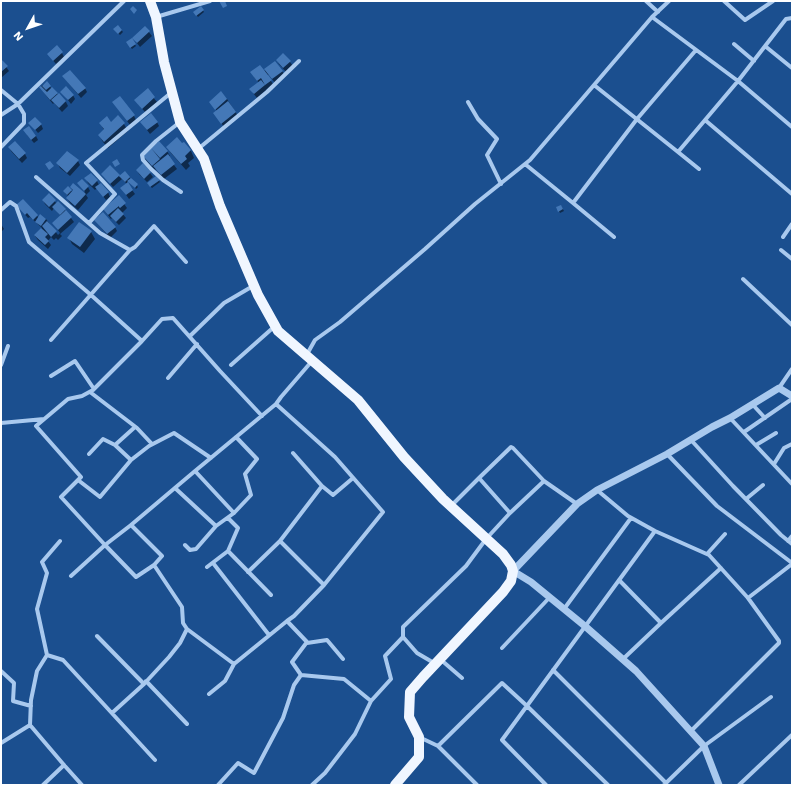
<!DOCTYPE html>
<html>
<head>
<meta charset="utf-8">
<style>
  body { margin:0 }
  #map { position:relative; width:793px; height:786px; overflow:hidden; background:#1b4f8f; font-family:"Work Sans",sans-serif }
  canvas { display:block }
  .frame { position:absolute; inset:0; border:2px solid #fff; pointer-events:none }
  .north { position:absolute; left:8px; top:8px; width:40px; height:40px; -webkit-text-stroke:3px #1b4f8f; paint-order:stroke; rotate:230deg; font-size:11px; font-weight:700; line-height:16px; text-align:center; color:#fff }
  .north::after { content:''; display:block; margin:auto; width:14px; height:18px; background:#fff; clip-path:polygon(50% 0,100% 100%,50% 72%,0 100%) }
</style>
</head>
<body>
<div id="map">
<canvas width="793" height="786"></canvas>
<div class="frame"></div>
<div class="north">N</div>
</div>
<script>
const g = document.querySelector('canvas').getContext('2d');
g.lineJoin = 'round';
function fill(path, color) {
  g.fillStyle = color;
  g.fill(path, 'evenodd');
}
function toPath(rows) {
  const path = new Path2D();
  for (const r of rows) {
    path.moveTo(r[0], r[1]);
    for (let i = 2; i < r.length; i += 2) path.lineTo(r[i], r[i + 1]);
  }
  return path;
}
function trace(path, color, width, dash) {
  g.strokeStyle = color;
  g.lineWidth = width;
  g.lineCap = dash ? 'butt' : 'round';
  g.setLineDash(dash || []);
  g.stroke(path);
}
fill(toPath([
  [201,7,204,12,198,17,194,12],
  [118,26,123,32,120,35,116,31],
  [145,27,152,36,140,47,133,38],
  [131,39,136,46,132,49,128,44],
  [62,53,64,57,56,64,51,58],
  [283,54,290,62,293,66,286,72,279,64,277,60],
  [1,60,9,71,1,78],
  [275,62,285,75,275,83,269,75,267,75,273,84,257,98,253,93,259,83,254,77,264,71],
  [63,76,85,88,87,92,81,98,66,80],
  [46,83,66,102,68,106,62,112,54,103,53,104,48,98,40,87],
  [147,90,157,102,145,112,138,104],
  [62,92,73,95,75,99,71,104],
  [227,99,238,116,224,127,217,117,217,111,210,102],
  [113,102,134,116,136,120,130,125],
  [118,117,124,124,128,131,108,148,103,142,99,135,104,130,100,123,111,123],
  [141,122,157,122,159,126,150,134],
  [30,123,41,124,43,129,38,133],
  [27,135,36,136,38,140,34,143],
  [15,142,25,154,27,158,22,163,11,151,9,147],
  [159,142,167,151,170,156,168,157,177,169,164,179,156,169,155,170,146,160,144,156],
  [184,143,191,151,194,158,188,163,190,166,186,170,171,153,167,147,182,145],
  [78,161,80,165,70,176,60,168,58,164],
  [143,165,150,173,153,177,147,182,139,174,137,170],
  [125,173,138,187,136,189,129,181,127,183,135,194,129,199,124,192,127,184,122,179,113,187,105,178,102,174,119,176,120,177],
  [91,174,97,181,99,185,108,192,110,197,106,200,97,188,95,190,88,183,86,178],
  [156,177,160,182,152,188,148,184],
  [78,183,88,187,90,191,86,195,88,198,78,210,70,203,67,198,69,197,65,193,68,188,74,193,71,187,84,193,85,192],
  [49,195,57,204,65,210,74,222,60,234,62,236,58,240,56,238,54,240,51,237,48,241,51,245,48,249,38,240,35,236,42,228,30,217,28,218,20,209,18,205,23,200,39,218,46,219,58,235,60,233,53,223,61,216,54,208,52,211,45,204,43,200],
  [119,197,127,208,122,213,126,218,119,225,112,218,111,219,104,210],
  [561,206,564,211,560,213,557,207],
  [95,220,115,227,117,231,110,238,98,224],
  [79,223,91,232,95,239,84,253,72,244,69,238],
  [1,224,4,229,1,232]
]), '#0007');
fill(toPath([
  [219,1,225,1,227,6,223,8],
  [133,6,137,10,134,14,130,9],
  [201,6,204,10,196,16,193,12],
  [118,25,122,30,118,34,113,29],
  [145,26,150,31,137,43,132,38],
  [132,38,136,44,130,48,126,42],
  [57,45,63,52,53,61,47,54],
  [283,53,291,61,283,68,276,60],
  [1,59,8,66,1,72],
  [275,61,283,71,272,79,264,69],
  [260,65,272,80,265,85,261,78,257,81,250,72],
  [70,70,86,88,78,94,62,76],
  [261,80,265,85,254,94,249,89],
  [47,81,51,86,46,90,42,86],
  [41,86,47,92,52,87,58,93,50,100,39,87],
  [66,86,74,95,68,100,60,92],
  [148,88,155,97,142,109,134,100],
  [221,91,227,99,215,110,209,102],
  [59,93,66,101,59,108,51,100],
  [120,96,135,115,127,121,112,102],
  [228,101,236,112,221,124,213,113],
  [151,113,158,122,147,130,140,122],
  [118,115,125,123,104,142,98,135,104,129,99,123,107,116,111,122],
  [35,117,42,124,35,130,28,123],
  [29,126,36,136,31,140,23,130],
  [177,137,182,143,184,142,191,150,185,156,187,159,181,164,166,147],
  [15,141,26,153,19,159,8,147],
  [159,141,168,151,160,158,151,148],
  [151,148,160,159,152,166,143,156],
  [67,151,79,160,67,173,56,163],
  [168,154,175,164,161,175,153,166],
  [117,159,120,164,115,167,112,162],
  [50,161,54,166,49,170,45,164],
  [143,163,151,172,144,179,136,170],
  [110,165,120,175,110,184,101,174],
  [125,171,130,177,125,182,119,176],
  [91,173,98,180,92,186,84,178],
  [156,176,160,180,150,187,147,183],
  [131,178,138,184,135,188,127,181],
  [82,179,89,186,84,191,77,183],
  [128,182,133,190,126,195,120,188],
  [73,183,86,194,75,206,66,198,73,190,70,187],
  [101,183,109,192,103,197,95,187],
  [68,186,72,190,67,195,63,191],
  [49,193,56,200,49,207,42,200],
  [119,195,126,203,120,208,119,207,119,206,108,215,103,209],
  [23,199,38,215,33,220,27,213,25,215,16,205],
  [58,201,66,209,60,215,52,207],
  [561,205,563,209,558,212,556,207],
  [118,208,124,214,116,222,110,216],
  [66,210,72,217,58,230,52,223],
  [103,212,116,227,107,234,94,220],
  [40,214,46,219,41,226,35,222],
  [47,221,57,231,51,237,42,226],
  [79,222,92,231,80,247,67,238],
  [41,228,48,234,45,237,49,241,45,245,34,235]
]), '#4478b7');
trace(toPath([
  [646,1,658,12],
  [724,1,745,20,773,1],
  [156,17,210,1],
  [652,17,669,1],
  [792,18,786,19,738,81,792,127],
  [734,44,754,61],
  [765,46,792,68],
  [1,90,18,104,24,114,24,123,1,147],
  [468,102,478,119,497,139,487,155,501,184],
  [1,115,18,104,124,1],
  [705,120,792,194],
  [180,122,156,141,142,155,143,160,151,169,163,180,181,192],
  [198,149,267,92,299,61],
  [678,152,699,169],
  [525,164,573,203,637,119,696,50],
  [36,177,100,233,130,250],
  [573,203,614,237],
  [1,210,10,202,16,206,29,242,91,295,142,341],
  [89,223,115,194,86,163,172,92],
  [783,237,792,224],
  [781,250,792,259],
  [743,279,792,325],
  [190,336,224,303,253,286],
  [51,340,130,250,135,247,154,226,186,262],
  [306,356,315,340,340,322,425,249,475,204,530,160,594,85,652,17,738,81,678,152,594,85],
  [1,365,8,346],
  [231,365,275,326],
  [51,376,75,361,94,389],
  [168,378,197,344],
  [779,388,792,369],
  [90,392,137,428,152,444],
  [276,404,195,471,131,525,162,556,154,565,182,607,183,623,187,629,234,664,287,621],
  [753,405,765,418],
  [730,418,792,484],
  [1,423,44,419],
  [744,432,792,399],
  [691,440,733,486,781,535,792,544],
  [115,445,135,427],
  [756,445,776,433],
  [293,453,322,486,333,495,353,478],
  [89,454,103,439,115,445,131,460],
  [667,454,717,506,792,563],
  [774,464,784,448,792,444],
  [195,471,234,513],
  [479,478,510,513],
  [78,480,100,497,131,460,149,446,174,433,211,458],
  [175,488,216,526],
  [597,490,628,516,655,531,709,555,748,598,779,641,779,643,691,731],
  [746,499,763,485],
  [451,506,479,478,511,447,513,448,544,481,577,504],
  [131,525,105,545,61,497,81,477,36,426,68,399,82,396,93,390,142,341,162,319,173,318,220,371,262,416],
  [60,541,42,562,47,573,37,609,47,655,37,671,31,700,30,725,64,765,82,785],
  [280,541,324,585],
  [788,541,792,536],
  [185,545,190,550,196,549,216,526,234,513,251,495,245,474,257,459,236,437],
  [228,551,271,595],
  [707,554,725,534],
  [213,563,269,635],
  [207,567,228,551,238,528,228,518],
  [248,572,280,541,322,486],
  [71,576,105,545,136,577,154,565],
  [619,580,661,623],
  [748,598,792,564],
  [564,609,631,518],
  [97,636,144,684],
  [403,637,417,653,434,663],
  [307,643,327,640,343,659],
  [502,648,550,597],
  [47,655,63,660,155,760],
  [440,659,462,678],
  [622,660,661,623,721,568],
  [553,670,666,783],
  [1,671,14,683,13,701,31,706],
  [301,675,292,662,307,642,287,621,294,616,324,585,383,512,335,457,276,404,281,397,312,361],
  [146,681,187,724],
  [209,694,225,681,234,664],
  [112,713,144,684,169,657,180,643,187,629],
  [419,737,438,746,477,785],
  [1,743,30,725],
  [438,746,502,683,527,706,608,785],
  [43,785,64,765],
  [218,785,238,763,254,773,283,718,294,685,301,675,344,679,371,701],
  [312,785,325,773,355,734,371,701,391,679,385,656,403,637,403,627,466,566,486,539,510,513,544,481],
  [546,785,502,740,655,531],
  [664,785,704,746,771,697],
  [739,785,792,735]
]), '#a9c9ee', 4);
trace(toPath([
  [719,785,704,746,636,671,586,627,531,582,513,571,577,504,597,490,667,454,712,427,730,418,779,388,792,396]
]), '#a9c9ee', 7);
trace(toPath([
  [150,1,156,17,164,62,180,122,204,159,220,206,258,295,278,331,358,400,404,457,443,499,503,554,511,565,513,571,511,581,503,592,423,677,410,692,409,717,419,737,419,757,395,785]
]), '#f0f6ff', 10);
</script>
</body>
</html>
